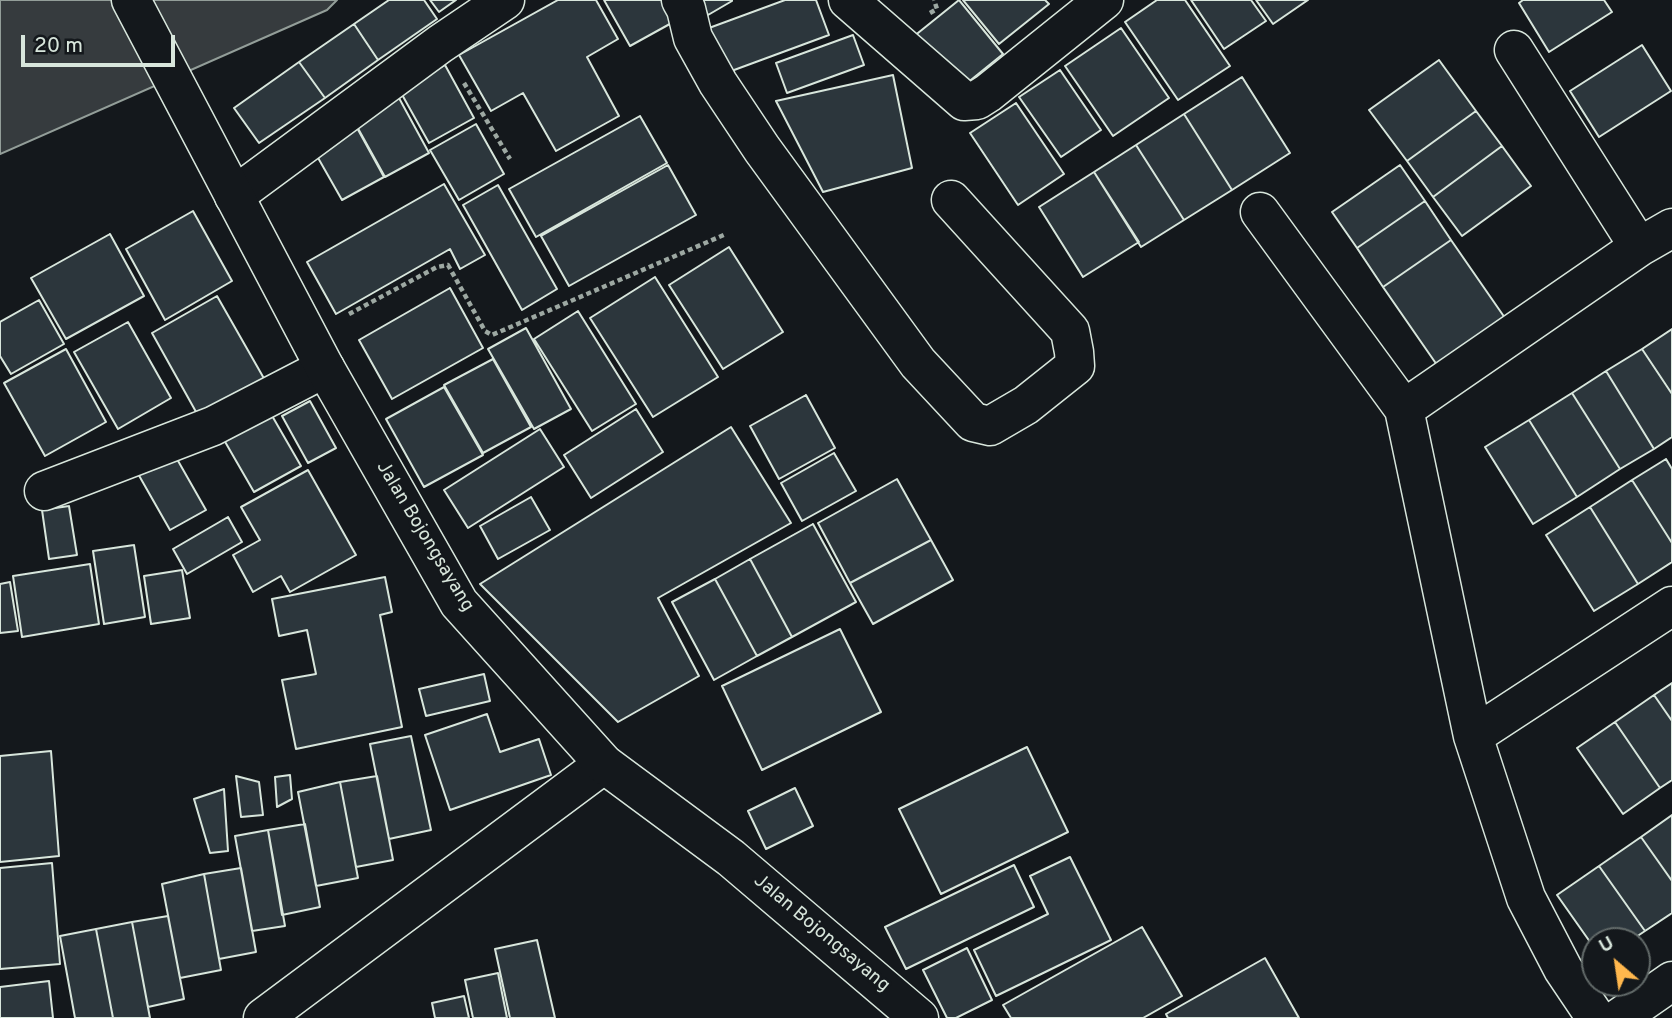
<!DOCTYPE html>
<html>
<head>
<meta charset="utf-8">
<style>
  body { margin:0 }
  #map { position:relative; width:1672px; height:1018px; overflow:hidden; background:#14181c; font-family:Overpass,sans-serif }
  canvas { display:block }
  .north { position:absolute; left:1581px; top:927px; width:70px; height:70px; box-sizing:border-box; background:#14181c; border:2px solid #626a69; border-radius:50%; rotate:331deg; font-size:19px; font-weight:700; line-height:28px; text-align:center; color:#d8e6dc }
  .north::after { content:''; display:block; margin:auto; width:24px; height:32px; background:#ffb74d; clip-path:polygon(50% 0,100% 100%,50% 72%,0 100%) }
  .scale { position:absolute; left:21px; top:35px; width:154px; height:32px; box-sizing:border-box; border:4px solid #d8e6dc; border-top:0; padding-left:9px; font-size:21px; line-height:24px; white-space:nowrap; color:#d8e6dc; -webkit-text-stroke:5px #14181c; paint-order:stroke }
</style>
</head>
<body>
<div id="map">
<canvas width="1672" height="1018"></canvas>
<div class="north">U</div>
<div class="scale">20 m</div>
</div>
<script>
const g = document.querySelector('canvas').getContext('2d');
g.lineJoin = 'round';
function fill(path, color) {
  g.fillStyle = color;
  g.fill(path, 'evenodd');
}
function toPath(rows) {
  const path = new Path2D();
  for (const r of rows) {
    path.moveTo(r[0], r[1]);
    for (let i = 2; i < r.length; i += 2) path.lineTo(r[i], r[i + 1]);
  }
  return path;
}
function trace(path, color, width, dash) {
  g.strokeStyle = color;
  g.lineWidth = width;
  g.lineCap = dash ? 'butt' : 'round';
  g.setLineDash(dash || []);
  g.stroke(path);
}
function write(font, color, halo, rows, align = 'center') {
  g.font = font + ' Overpass,sans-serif';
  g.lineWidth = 5;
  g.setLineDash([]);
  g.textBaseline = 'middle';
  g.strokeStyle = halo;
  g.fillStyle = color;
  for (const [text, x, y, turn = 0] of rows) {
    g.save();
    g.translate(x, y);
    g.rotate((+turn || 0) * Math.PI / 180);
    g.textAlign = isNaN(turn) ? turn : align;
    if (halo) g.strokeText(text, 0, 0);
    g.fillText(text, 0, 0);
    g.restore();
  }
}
const water = toPath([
  [0,0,337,0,327,10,0,154,0,0]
]);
fill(water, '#363b3e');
trace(water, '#939e99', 2);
const building = toPath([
  [389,0,424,0,437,19,378,60,354,24,389,0],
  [430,0,456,0,439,12,430,0],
  [558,0,596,0,618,39,587,57,619,116,556,151,523,93,491,111,459,55,558,0],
  [604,0,666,0,677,20,630,46,604,0],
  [699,0,732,0,732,1,708,15,699,0],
  [785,0,816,0,829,35,726,73,709,28,785,0],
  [959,0,1003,54,956,92,913,37,959,0],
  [963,0,1045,0,1049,4,999,44,963,0],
  [1157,0,1185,0,1230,66,1178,100,1125,22,1157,0],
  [1191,0,1251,0,1266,21,1224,49,1191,0],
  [1256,0,1308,0,1273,24,1256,0],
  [1523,0,1604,0,1612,12,1549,52,1519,3,1523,0],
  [354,24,378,60,325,98,299,62,354,24],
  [1121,28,1169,98,1113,136,1065,66,1121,28],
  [853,35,864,65,787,93,776,63,853,35],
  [1642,45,1671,91,1599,137,1570,91,1642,45],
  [1439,60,1476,111,1407,161,1369,110,1439,60],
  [299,62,325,98,259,143,234,108,299,62],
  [445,65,474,118,429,143,400,91,445,65],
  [1060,70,1101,130,1061,157,1019,97,1060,70],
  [893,75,912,168,823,192,776,101,893,75],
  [1242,77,1290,153,1232,190,1184,114,1242,77],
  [399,98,429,153,385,177,355,123,399,98],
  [1016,103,1064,174,1018,205,970,133,1016,103],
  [1476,111,1502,146,1433,197,1407,161,1476,111],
  [1184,114,1232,190,1184,220,1136,145,1184,114],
  [640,116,667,163,536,237,509,189,640,116],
  [476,124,504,174,459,200,430,150,476,124],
  [356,126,384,177,342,200,313,149,356,126],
  [1136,145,1184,220,1141,247,1094,172,1136,145],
  [1502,146,1531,186,1462,236,1433,197,1502,146],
  [668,165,696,215,569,286,541,236,668,165],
  [1400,165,1425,201,1357,248,1332,212,1400,165],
  [1094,172,1139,242,1083,277,1039,207,1094,172],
  [444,184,485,255,460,269,450,249,336,314,307,262,444,184],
  [498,185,557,289,522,310,463,205,498,185],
  [1425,201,1451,240,1383,287,1357,248,1425,201],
  [193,211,232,281,165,320,126,249,193,211],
  [110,234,144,296,66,339,31,278,110,234],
  [1451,240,1505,318,1437,365,1383,287,1451,240],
  [729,247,783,332,723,369,669,285,729,247],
  [655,277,718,377,653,417,590,318,655,277],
  [450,288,483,348,392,399,359,340,450,288],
  [217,296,266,382,200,419,152,333,217,296],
  [39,300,64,344,11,374,0,356,0,322,39,300],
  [578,311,636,404,592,431,534,339,578,311],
  [128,322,171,398,118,429,74,352,128,322],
  [526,328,571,409,534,429,488,349,526,328],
  [1672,329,1672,394,1642,349,1672,329],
  [66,349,106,422,45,456,4,383,66,349],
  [1642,349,1672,394,1672,437,1654,449,1606,371,1642,349],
  [493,359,531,427,483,453,444,385,493,359],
  [1606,371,1654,449,1620,469,1572,393,1606,371],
  [444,387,483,455,424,487,386,419,444,387],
  [1572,393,1620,469,1577,497,1529,420,1572,393],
  [806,395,835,448,779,479,750,426,806,395],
  [310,401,336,448,308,463,282,416,310,401],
  [267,407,301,466,254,492,220,433,267,407],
  [636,409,663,452,591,498,564,455,636,409],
  [1529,420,1577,497,1533,524,1485,447,1529,420],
  [731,427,791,523,658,598,699,676,618,722,480,584,731,427],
  [540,429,564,467,468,528,444,490,540,429],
  [173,452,206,510,170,530,137,472,173,452],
  [834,453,856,491,802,521,781,483,834,453],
  [1666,459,1672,469,1672,543,1632,480,1666,459],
  [308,470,356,555,290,592,281,576,253,592,233,555,260,540,241,507,308,470],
  [897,479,931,540,850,583,818,523,897,479],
  [1632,480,1672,543,1672,562,1638,584,1590,507,1632,480],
  [531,497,550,530,498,559,480,526,531,497],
  [69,506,77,555,49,559,42,510,69,506],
  [1590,507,1638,584,1594,611,1546,535,1590,507],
  [228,517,242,542,187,574,173,549,228,517],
  [813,524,856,602,792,637,750,559,813,524],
  [931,540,953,580,873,624,850,583,931,540],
  [134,545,145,617,104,624,93,551,134,545],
  [750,559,792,637,757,656,715,579,750,559],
  [90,564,99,624,22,637,13,576,90,564],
  [182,570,190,618,151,624,144,576,182,570],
  [385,577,392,612,380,615,402,727,296,749,282,680,316,674,307,630,279,636,272,599,385,577],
  [715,579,757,656,714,680,672,602,715,579],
  [10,582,18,631,0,633,0,584,10,582],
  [840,629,881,712,762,770,722,686,840,629],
  [484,674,490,701,426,716,419,689,484,674],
  [1672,683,1672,721,1654,695,1672,683],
  [1654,695,1672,721,1672,780,1660,788,1615,722,1654,695],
  [487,714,500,752,539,739,551,775,450,810,425,735,487,714],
  [1615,722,1660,788,1623,814,1577,748,1615,722],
  [411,736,431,830,389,839,370,744,411,736],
  [1027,747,1068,832,941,894,899,809,1027,747],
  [51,751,59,856,0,862,0,756,51,751],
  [290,775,292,799,277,807,275,777,290,775],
  [236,776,259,782,263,815,241,817,236,776],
  [377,776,393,860,356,867,340,782,377,776],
  [340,782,358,878,316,886,298,792,340,782],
  [795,788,813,826,766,849,748,811,795,788],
  [224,789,228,851,210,853,194,799,224,789],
  [1672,815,1672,881,1641,837,1672,815],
  [305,824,320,907,282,915,268,830,305,824],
  [268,830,285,926,252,931,235,836,268,830],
  [1641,837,1672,881,1672,913,1645,931,1599,866,1641,837],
  [1070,857,1111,940,996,996,974,950,1048,914,1030,876,1070,857],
  [52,863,60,964,0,969,0,868,52,863],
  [1014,865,1034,907,906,969,885,927,1014,865],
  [1599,866,1645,931,1630,941,1595,941,1595,949,1557,895,1599,866],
  [241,868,256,952,219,959,204,874,241,868],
  [204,874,221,970,180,978,162,884,204,874],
  [168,916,184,999,148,1007,132,922,168,916],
  [132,922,150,1018,113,1018,96,929,132,922],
  [1142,927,1182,996,1143,1018,1011,1018,1003,1005,1142,927],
  [96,929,113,1018,75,1018,60,936,96,929],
  [537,940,555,1018,510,1018,495,949,537,940],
  [967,948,992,1000,956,1018,947,1018,923,970,967,948],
  [1265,958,1299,1018,1168,1018,1166,1014,1265,958],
  [498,973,507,1018,473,1018,465,980,498,973],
  [49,981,53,1018,0,1018,0,987,49,981],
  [464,996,469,1018,435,1018,432,1003,464,996]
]);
fill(building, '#2c363c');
trace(building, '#d8e6dc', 2);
const minor = toPath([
  [681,0,686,9,693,38,718,83,762,149,918,363,973,422,990,426,1026,405,1075,366,1074,352,1070,331,951,200],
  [848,0,964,101,977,100,988,93,1104,0],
  [1514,50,1639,247],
  [234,196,440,44,505,0],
  [1260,212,1404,409,1473,736,1526,898,1563,969,1596,1018],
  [1404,409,1639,247,1672,228],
  [44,491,213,426,325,368],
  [1473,736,1672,606],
  [263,1018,604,764],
  [1619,1018,1672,981]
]);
const tertiary = toPath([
  [131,0,325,368,459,603,604,764,731,858,919,1018]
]);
trace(minor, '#d8e6dc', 41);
trace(tertiary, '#d8e6dc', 41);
trace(toPath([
  [930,13,937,9,934,0],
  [464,83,510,159],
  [349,314,437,267,448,265,485,331,492,335,726,234]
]), '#9da8a2', 4.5, [5, 3.5]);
trace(minor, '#14181c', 38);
trace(tertiary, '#14181c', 38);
write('19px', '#d8e6dc', '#14181c', [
  ["Jalan Bojongsayang",424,537,59],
  ["Jalan Bojongsayang",821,934,40]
]);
</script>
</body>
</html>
